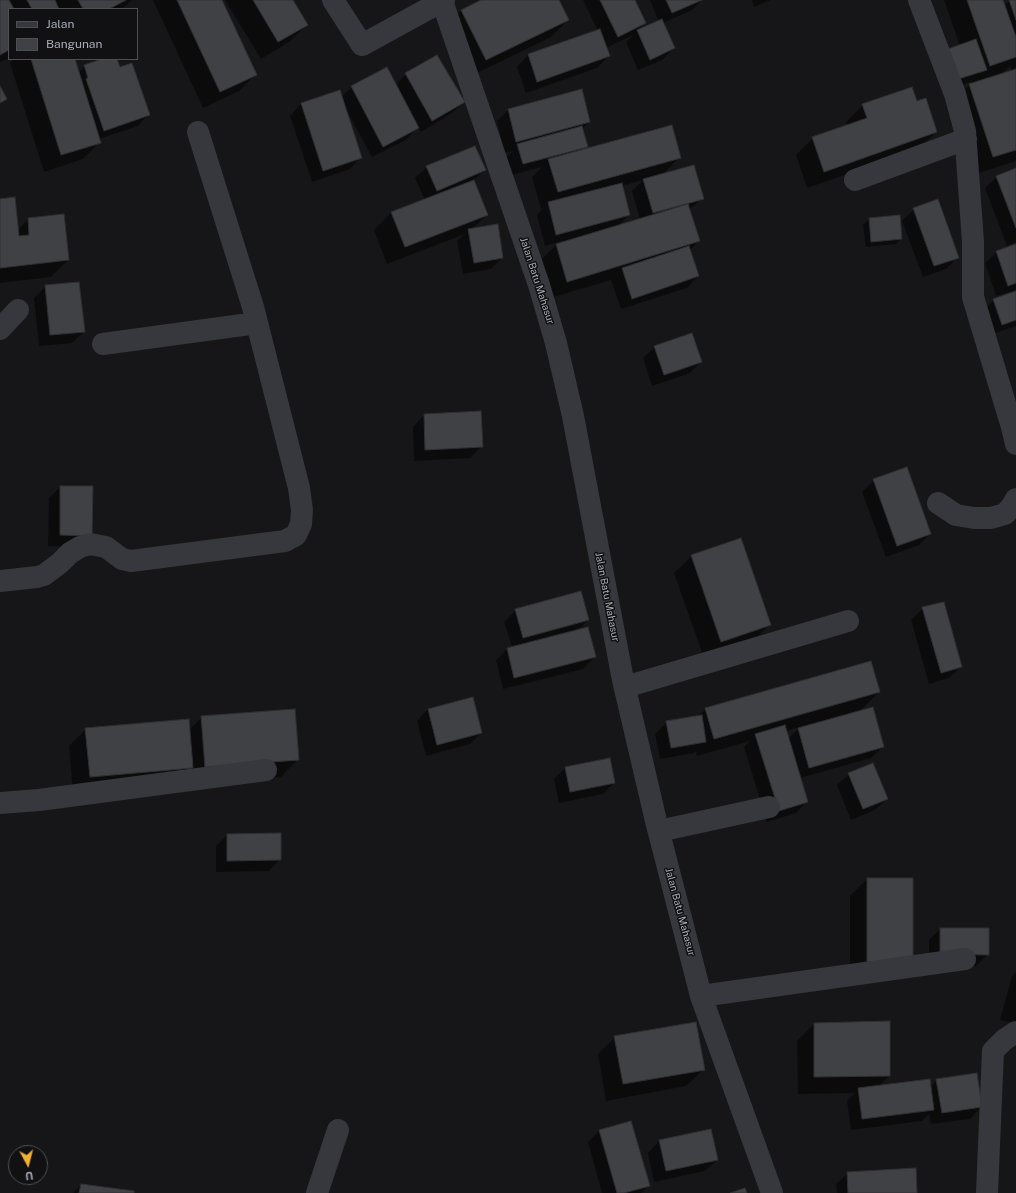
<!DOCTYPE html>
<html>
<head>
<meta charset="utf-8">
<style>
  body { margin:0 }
  #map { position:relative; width:1016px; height:1193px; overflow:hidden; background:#161618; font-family:"Public Sans",sans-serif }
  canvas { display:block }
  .legend { position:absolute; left:8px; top:8px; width:130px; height:52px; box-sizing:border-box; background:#111113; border:1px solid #4d4f55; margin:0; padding:5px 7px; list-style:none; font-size:12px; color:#a8adb8 }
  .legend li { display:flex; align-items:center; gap:8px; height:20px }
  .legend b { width:20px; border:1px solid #4d4f55 }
  .north { position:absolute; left:8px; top:1145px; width:40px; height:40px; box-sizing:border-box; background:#111113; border:1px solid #4d4f55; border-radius:50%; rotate:173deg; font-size:11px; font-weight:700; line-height:16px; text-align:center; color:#a8adb8 }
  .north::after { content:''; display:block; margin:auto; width:14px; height:18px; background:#f2b134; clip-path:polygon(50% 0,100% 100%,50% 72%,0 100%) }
</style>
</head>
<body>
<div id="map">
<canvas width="1016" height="1193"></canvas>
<ul class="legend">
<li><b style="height:5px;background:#37383d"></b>Jalan</li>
<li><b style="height:11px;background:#404145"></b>Bangunan</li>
</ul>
<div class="north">U</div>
</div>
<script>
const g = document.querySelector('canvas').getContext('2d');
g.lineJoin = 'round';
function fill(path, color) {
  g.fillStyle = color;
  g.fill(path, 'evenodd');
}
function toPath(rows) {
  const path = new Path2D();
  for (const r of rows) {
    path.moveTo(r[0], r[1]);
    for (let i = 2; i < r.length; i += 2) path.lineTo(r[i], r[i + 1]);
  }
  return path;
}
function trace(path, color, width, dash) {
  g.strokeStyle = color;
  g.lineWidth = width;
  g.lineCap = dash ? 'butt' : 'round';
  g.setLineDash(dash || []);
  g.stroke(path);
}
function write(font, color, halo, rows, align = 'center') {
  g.font = font + ' "Public Sans",sans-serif';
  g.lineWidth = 3;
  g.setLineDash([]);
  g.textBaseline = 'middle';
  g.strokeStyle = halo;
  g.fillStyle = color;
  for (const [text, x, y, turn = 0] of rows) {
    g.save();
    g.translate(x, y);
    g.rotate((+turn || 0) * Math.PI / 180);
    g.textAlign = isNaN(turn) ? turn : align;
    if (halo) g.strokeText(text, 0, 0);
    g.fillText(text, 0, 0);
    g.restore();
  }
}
fill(toPath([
  [0,0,132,0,122,9,9,9,9,58,0,62],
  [153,0,221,0,256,74,239,91,203,108],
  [225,0,292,0,307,25,289,42,261,59],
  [483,0,558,0,568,20,551,37,469,77,445,27,462,10],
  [583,0,634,0,645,23,637,31,659,22,650,0,702,0,692,10,663,23,674,48,662,60,638,70,626,42,633,35,606,48,609,56,597,68,526,93,517,67,528,55,598,31],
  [752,0,771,0,754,7],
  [944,0,1002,0,1004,6,1009,1,1016,0,1016,161,976,174,953,102,973,81,944,91,960,46],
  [1010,66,1012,71,1001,74],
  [437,56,464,102,452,113,421,132,418,127,406,140,372,157,347,111,346,112,361,157,350,169,312,182,290,116,301,104,339,92,341,97,352,87,395,85,406,74],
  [14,59,74,59,78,73,85,66,105,59,116,59,119,68,149,114,138,126,99,139,100,142,83,159,44,172,10,63],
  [581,91,589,122,582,129,586,146,582,151,680,157,663,174,703,198,689,210,699,241,690,250,698,276,687,288,621,309,611,280,550,298,539,262,556,245,570,241,570,239,545,246,537,215,543,208,541,209,532,177,542,167,512,175,506,157,513,151,505,153,497,121,508,110],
  [643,180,632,191,640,220,618,226,629,215,622,186],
  [917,102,936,132,919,149,807,188,796,155,813,138,847,126,846,122,863,105],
  [427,167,485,170,473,181,487,215,472,229,502,258,491,269,463,274,457,241,465,234,387,264,374,230,391,213,425,200,415,178],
  [1016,169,1016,242,1007,246,985,188,997,177],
  [0,200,18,230,28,219,68,260,51,277,0,283],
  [914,209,958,257,946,269,923,277,902,221],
  [899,216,901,239,896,244,866,247,863,225,869,219],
  [1016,245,1016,290,996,296,985,263,997,252],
  [46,286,84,332,72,343,39,346,34,298],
  [1016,292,1016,326,990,335,982,311,994,300],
  [655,347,701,361,690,373,652,386,643,358],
  [424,415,482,446,470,458,414,461,413,427],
  [874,480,930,534,919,545,886,557,862,492],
  [60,487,92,487,80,547,48,546,49,498],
  [692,556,770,624,753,641,704,658,674,573],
  [923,608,961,667,949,678,929,684,911,620],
  [516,610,588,620,577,631,595,657,583,669,503,689,496,660,507,649,512,647,504,622],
  [879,692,859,712,883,747,871,758,800,778,807,801,796,813,767,822,744,747,750,741,697,756,696,751,694,753,660,759,655,734,667,722,697,717,706,709],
  [800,727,788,739,786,731],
  [428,709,481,733,470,744,426,756,417,721],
  [202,717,298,759,281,777,73,794,69,746,86,729,189,730],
  [565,768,614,783,603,794,559,803,554,779],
  [849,774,887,799,875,810,851,820,837,785],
  [227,835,280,859,269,871,216,872,216,846],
  [867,879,912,879,912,962,850,979,850,896],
  [940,929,988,954,976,966,929,965,929,940],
  [1016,972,1016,1024,1000,1020,1012,976],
  [814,1024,889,1076,879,1086,930,1087,937,1080,981,1107,970,1119,931,1124,929,1114,922,1121,851,1130,847,1101,855,1093,798,1094,797,1041],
  [615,1037,704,1069,686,1086,606,1101,598,1054],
  [711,1130,717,1160,705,1171,654,1182,648,1153,659,1141],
  [599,1131,649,1186,641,1193,602,1193,588,1142],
  [848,1173,916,1193,837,1193,836,1184],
  [81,1185,133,1193,73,1193]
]), '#0007');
const building = toPath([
  [0,0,9,0,14,9,9,9,9,50,0,55,0,0],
  [27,0,55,0,59,9,32,9,27,0],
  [78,0,126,0,109,9,83,9,78,0],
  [177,0,222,0,257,75,220,92,177,0],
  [253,0,293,0,308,25,278,42,253,0],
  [481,0,559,0,569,20,486,60,461,10,481,0],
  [600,0,635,0,646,23,618,37,600,0],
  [666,0,702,0,672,13,666,0],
  [967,0,1003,0,1016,37,1016,57,990,66,967,0],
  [1009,0,1016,0,1016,20,1009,0],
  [662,19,675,48,650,60,637,30,662,19],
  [600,29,610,56,537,82,528,54,600,29],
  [976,39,987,70,955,80,945,50,976,39],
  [437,55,465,102,432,121,405,73,437,55],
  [31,59,75,59,101,143,61,155,31,59],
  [102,59,117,59,120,67,132,63,150,115,104,131,86,79,88,78,84,65,102,59],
  [387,67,419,128,383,147,351,86,387,67],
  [1016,69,1016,150,993,157,969,84,1016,69],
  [0,86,7,99,0,103,0,86],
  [912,87,917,101,926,98,937,132,824,172,812,137,867,118,862,104,912,87],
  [582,89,590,122,516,142,508,109,582,89],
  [340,90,362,158,323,171,301,103,340,90],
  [672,125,681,158,558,192,548,159,672,125],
  [582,126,588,147,523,164,517,144,582,126],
  [475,146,486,170,437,191,426,166,475,146],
  [694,165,704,199,653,213,643,179,694,165],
  [1016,168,1016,228,996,176,1016,168],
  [474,180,488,215,405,247,391,212,474,180],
  [622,183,630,215,556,235,548,202,622,183],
  [15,197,19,236,29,235,28,218,64,214,69,260,0,268,0,199,15,197],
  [938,199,959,258,934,266,913,208,938,199],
  [688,204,700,241,567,282,556,244,688,204],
  [900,215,902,239,871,242,869,218,900,215],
  [498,224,503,258,474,263,468,229,498,224],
  [1016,244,1016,283,1008,286,996,251,1016,244],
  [689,246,699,276,632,299,622,268,689,246],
  [79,282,85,332,50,335,45,285,79,282],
  [1016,291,1016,320,1002,325,993,299,1016,291],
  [692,333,702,362,664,375,654,346,692,333],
  [481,411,483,447,425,450,424,414,481,411],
  [907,467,931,534,897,546,873,479,907,467],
  [60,486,93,486,92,536,60,535,60,486],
  [741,538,771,625,721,642,691,555,741,538],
  [581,591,589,620,523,638,515,609,581,591],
  [944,602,962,667,941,673,922,607,944,602],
  [588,627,596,657,514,678,507,648,588,627],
  [871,661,880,692,714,739,705,708,871,661],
  [473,697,482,733,437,745,428,709,473,697],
  [873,707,884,747,809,768,798,728,873,707],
  [295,709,299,760,205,767,201,716,295,709],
  [702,715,706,742,671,748,666,721,702,715],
  [189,719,193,768,90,777,85,728,189,719],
  [785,725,808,802,779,811,755,734,785,725],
  [610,758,615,783,570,792,565,767,610,758],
  [873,763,888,799,863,809,848,773,873,763],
  [281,833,281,860,227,861,227,834,281,833],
  [867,878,913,878,913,962,867,963,867,878],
  [940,928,989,928,989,955,940,954,940,928],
  [890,1021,890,1076,814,1077,814,1023,890,1021],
  [696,1022,705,1070,623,1084,614,1036,696,1022],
  [977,1073,982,1107,942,1113,936,1079,977,1073],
  [930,1079,934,1110,862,1119,858,1088,930,1079],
  [631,1121,650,1186,624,1193,617,1193,599,1130,631,1121],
  [711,1129,718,1160,666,1171,659,1140,711,1129],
  [916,1168,917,1193,848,1193,847,1172,916,1168],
  [81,1184,134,1191,134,1193,79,1193,81,1184],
  [745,1188,747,1193,730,1193,745,1188]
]);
fill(building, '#404145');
trace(building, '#303034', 1);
trace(toPath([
  [333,0,362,45,444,0],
  [919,0,955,94,965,131,973,242,973,297,1012,427,1016,444],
  [442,1,539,285,556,343,573,416,623,680,656,821,701,996,772,1193],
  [855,180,966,139],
  [0,329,18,310],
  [103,344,257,323],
  [938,503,956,515,974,518,991,518,1005,514,1012,506,1016,499],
  [0,581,37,577,44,575,60,563,70,553,80,547,90,544,106,547,122,559,131,561,285,541,296,535,301,524,302,510,299,488,253,307,198,132],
  [625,687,848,621],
  [0,803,39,800,266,770],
  [659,831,769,807],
  [701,996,965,959],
  [317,1193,338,1130],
  [987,1193,993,1051,1004,1040,1016,1032]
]), '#37383d', 22);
write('10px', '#a8adb8', '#111113', [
  ["Jalan Batu Mahasur",537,281,72],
  ["Jalan Batu Mahasur",607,597,79],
  ["Jalan Batu Mahasur",680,912,75]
]);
</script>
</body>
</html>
